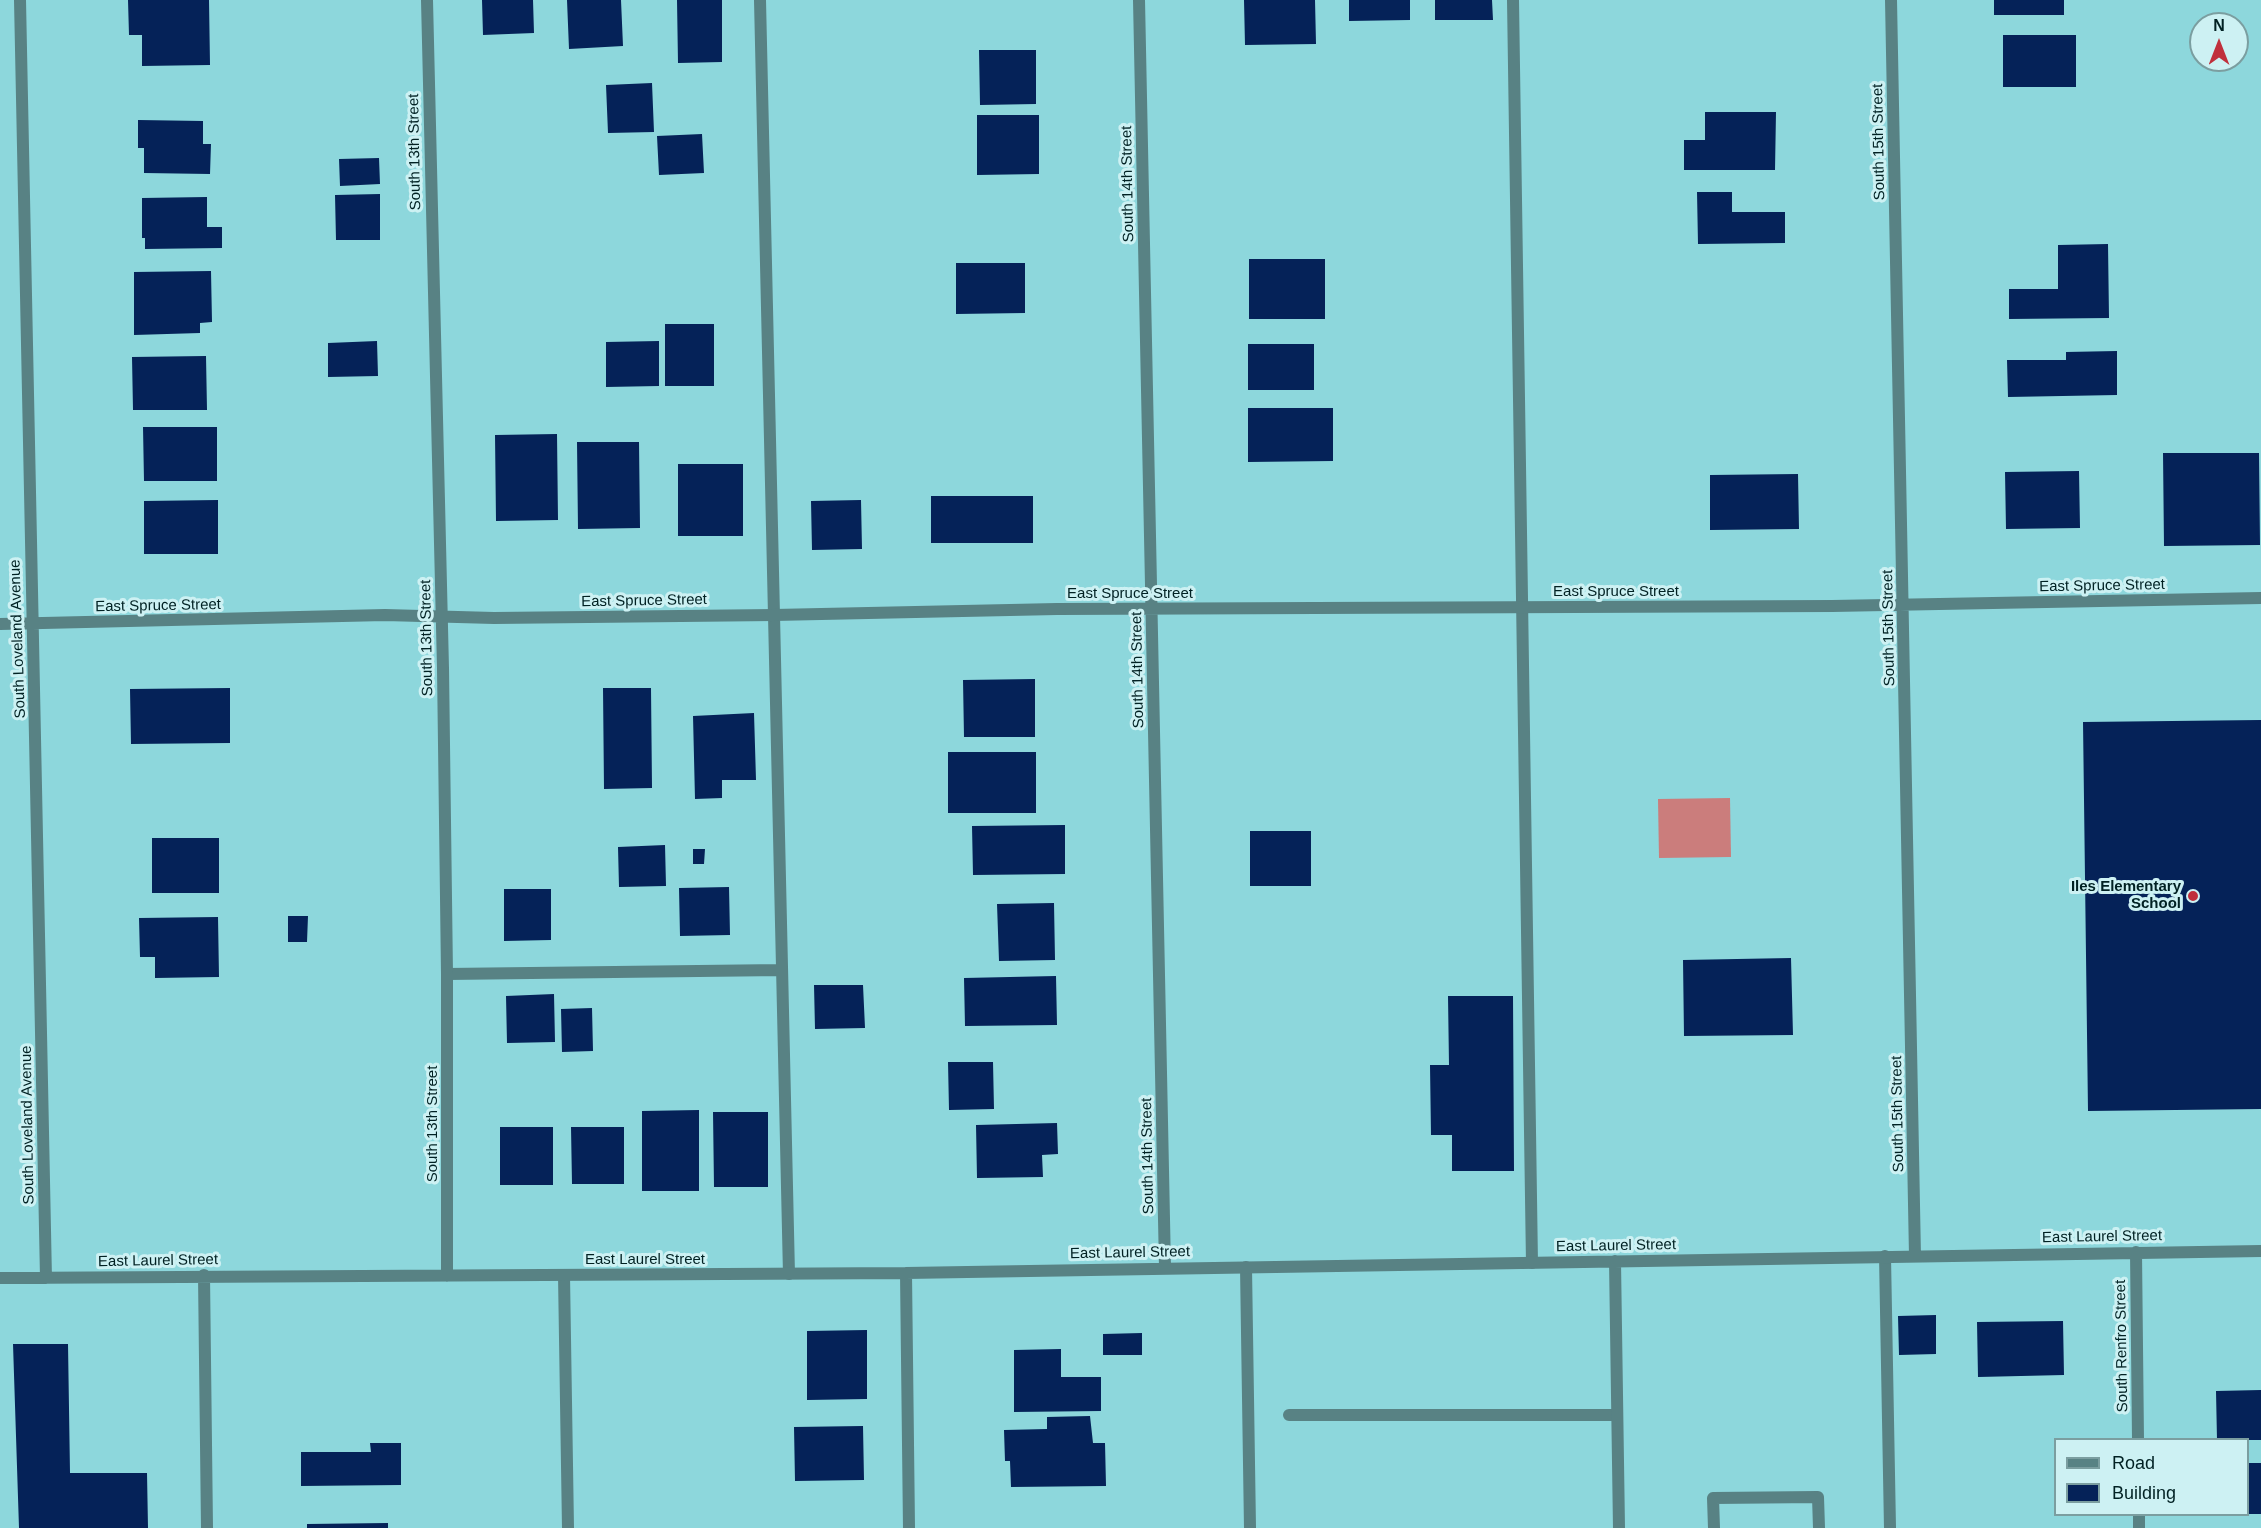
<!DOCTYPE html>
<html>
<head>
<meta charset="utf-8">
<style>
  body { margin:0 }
  #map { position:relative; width:2261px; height:1528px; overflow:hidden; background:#8dd7dc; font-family:Helvetica,sans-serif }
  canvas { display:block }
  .legend { position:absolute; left:2054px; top:1438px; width:195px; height:78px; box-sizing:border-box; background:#cdf1f3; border:2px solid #7b9ea0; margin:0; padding:8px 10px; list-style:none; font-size:18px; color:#012123 }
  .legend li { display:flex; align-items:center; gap:12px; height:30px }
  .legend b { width:30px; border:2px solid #7b9ea0 }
  .north { position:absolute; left:2189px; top:12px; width:60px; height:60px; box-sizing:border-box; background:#cdf1f3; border:2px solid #7b9ea0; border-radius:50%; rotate:0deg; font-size:16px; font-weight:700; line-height:24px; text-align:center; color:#012123 }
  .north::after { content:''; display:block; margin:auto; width:21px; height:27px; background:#c0303c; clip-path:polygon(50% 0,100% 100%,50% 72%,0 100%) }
</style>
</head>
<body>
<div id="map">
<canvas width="2261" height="1528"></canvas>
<ul class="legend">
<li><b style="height:8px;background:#588284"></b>Road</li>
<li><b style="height:16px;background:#052258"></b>Building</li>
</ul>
<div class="north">N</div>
</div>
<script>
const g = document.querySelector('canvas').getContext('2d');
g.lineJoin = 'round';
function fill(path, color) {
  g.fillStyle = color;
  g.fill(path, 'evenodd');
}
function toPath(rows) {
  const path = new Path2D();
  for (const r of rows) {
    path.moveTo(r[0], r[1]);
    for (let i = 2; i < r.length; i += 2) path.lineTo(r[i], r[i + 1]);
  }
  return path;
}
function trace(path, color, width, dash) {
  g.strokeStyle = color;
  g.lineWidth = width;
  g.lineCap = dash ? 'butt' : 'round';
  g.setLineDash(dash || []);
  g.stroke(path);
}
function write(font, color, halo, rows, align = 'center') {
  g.font = font + ' Helvetica,sans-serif';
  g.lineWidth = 6;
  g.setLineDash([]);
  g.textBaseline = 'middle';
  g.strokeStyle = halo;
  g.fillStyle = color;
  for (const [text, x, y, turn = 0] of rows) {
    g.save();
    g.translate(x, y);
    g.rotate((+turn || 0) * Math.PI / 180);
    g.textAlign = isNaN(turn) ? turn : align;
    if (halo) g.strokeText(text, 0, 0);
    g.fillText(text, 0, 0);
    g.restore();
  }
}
fill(toPath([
  [1730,798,1731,857,1659,858,1658,799]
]), '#cb7d7c');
fill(toPath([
  [128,0,209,0,210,65,142,66,142,35,129,35],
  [482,0,533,0,534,33,483,35],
  [567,0,621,0,623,46,569,49],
  [677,0,722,0,722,62,678,63],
  [1244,0,1315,0,1316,44,1245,45],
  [1349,0,1410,0,1410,20,1349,21],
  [1435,0,1492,0,1493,20,1435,20],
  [1994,0,2064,0,2064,15,1994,15],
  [2003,35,2076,35,2076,87,2003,87],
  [979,50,1036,50,1036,104,980,105],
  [652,83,654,132,608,133,606,85],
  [1705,112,1776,112,1775,170,1684,170,1684,140,1705,140],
  [977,115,1039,115,1039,174,977,175],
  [138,120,203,121,203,144,211,144,210,174,144,173,144,148,138,148],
  [702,134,704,173,659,175,657,136],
  [379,158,380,184,340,186,339,159],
  [1697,192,1732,192,1732,212,1785,212,1785,243,1698,244],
  [380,194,380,240,336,240,335,195],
  [207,197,207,227,222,227,222,248,145,249,145,238,142,238,142,198],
  [2108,244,2109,318,2009,319,2009,289,2058,289,2058,245],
  [1249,259,1325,259,1325,319,1249,319],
  [956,263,1025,263,1025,313,956,314],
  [211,271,212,322,200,323,200,333,134,335,134,272],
  [665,324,714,324,714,386,665,386],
  [377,341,378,376,328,377,328,343],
  [659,341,659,386,606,387,606,342],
  [1248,344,1314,344,1314,390,1248,390],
  [2117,351,2117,395,2008,397,2007,360,2066,360,2066,352],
  [206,356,207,410,133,410,132,357],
  [1248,408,1333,408,1333,461,1248,462],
  [143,427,217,427,217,481,144,481],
  [557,434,558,520,496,521,495,435],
  [577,442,639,442,640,528,578,529],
  [2163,453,2259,453,2260,545,2164,546],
  [678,464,743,464,743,536,678,536],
  [2079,471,2080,528,2006,529,2005,472],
  [1798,474,1799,529,1710,530,1710,475],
  [931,496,1033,496,1033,543,931,543],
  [218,500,218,554,144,554,144,501],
  [861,500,862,549,812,550,811,501],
  [1035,679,1035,737,964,737,963,680],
  [230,688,230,743,131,744,130,689],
  [603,688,651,688,652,788,604,789],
  [754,713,756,780,722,780,722,798,695,799,693,716],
  [2261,720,2261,1109,2088,1111,2083,722],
  [948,752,1036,752,1036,813,948,813],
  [1065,825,1065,874,973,875,972,826],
  [1250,831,1311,831,1311,886,1250,886],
  [152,838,219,838,219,893,152,893],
  [665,845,666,886,619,887,618,847],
  [693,849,705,849,704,864,693,864],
  [729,887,730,935,680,936,679,888],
  [504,889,551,889,551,940,504,941],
  [1054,903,1055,960,999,961,997,904],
  [288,916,308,916,307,942,288,942],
  [218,917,219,977,155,978,155,957,140,957,139,918],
  [1791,958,1793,1035,1684,1036,1683,960],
  [1056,976,1057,1025,965,1026,964,978],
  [814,985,863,985,865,1028,815,1029],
  [554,994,555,1042,507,1043,506,996],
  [1448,996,1513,996,1514,1171,1452,1171,1452,1135,1431,1135,1430,1065,1449,1065],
  [592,1008,593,1051,562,1052,561,1009],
  [948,1062,993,1062,994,1109,949,1110],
  [699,1110,699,1191,642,1191,642,1111],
  [713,1112,768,1112,768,1187,714,1187],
  [1057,1123,1058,1154,1042,1155,1043,1177,977,1178,976,1125],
  [500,1127,553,1127,553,1185,500,1185],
  [571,1127,624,1127,624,1184,572,1184],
  [1936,1315,1936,1354,1899,1355,1898,1316],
  [2063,1321,2064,1375,1978,1377,1977,1322],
  [867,1330,867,1399,807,1400,807,1331],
  [1142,1333,1142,1355,1103,1355,1103,1334],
  [13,1344,68,1344,70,1473,147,1473,148,1528,19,1528],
  [1061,1349,1061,1377,1101,1377,1101,1411,1014,1412,1014,1350],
  [2261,1390,2261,1440,2217,1440,2216,1391],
  [1090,1416,1093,1443,1105,1443,1106,1486,1011,1487,1010,1461,1005,1461,1004,1430,1047,1429,1047,1417],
  [863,1426,864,1480,795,1481,794,1427],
  [370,1443,401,1443,401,1485,301,1486,301,1452,371,1452],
  [2248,1463,2261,1463,2261,1514,2248,1514],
  [388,1523,388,1528,307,1528,307,1524]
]), '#052258');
trace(toPath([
  [760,0,789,1274],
  [1513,0,1532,1263],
  [447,974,782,970],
  [1885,1256,1890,1528],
  [1246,1267,1250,1528],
  [564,1275,568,1528],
  [1289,1415,1617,1415],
  [1714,1528,1713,1498,1818,1497,1819,1528]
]), '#588284', 12);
trace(toPath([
  [20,0,46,1278],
  [427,0,443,668,447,974,447,1276],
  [1139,0,1165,1267],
  [1891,0,1915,1256],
  [0,624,385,615,494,618,774,615,1057,609,1832,606,2261,598],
  [2136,1252,2138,1440],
  [1615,1261,1619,1528],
  [906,1273,909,1528],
  [204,1275,207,1528],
  [0,1278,906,1273,2261,1251],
  [2139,1514,2139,1528]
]), '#588284', 12);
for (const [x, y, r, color] of [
  [2193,896,6,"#c0303c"]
]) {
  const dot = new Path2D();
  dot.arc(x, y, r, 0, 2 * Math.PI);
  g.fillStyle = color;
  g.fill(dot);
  trace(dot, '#cdf1f3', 2);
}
write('15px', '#012123', '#cdf1f3', [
  ["South 15th Street",1879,142,-91],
  ["South 13th Street",415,152,-91],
  ["South 14th Street",1128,184,-91],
  ["East Spruce Street",2102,586,-1],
  ["East Spruce Street",1616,592],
  ["East Spruce Street",1130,594],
  ["East Spruce Street",644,601,-1],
  ["East Spruce Street",158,606,-1],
  ["South 15th Street",1889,628,-91],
  ["South 13th Street",427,638,-91],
  ["South Loveland Avenue",18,639,-92],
  ["South 14th Street",1138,670,-91],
  ["South 15th Street",1898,1114,-91],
  ["South 13th Street",433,1124,-90],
  ["South Loveland Avenue",28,1125,-91],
  ["South 14th Street",1148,1156,-91],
  ["East Laurel Street",2102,1237,-1],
  ["East Laurel Street",1616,1246,-1],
  ["East Laurel Street",1130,1253,-1],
  ["East Laurel Street",645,1260],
  ["East Laurel Street",158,1261,-1],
  ["South Renfro Street",2122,1346,-91]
]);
write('bold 15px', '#012123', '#cdf1f3', [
  ["Iles Elementary",2181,887],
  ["School",2181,904]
], 'right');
</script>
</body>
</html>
